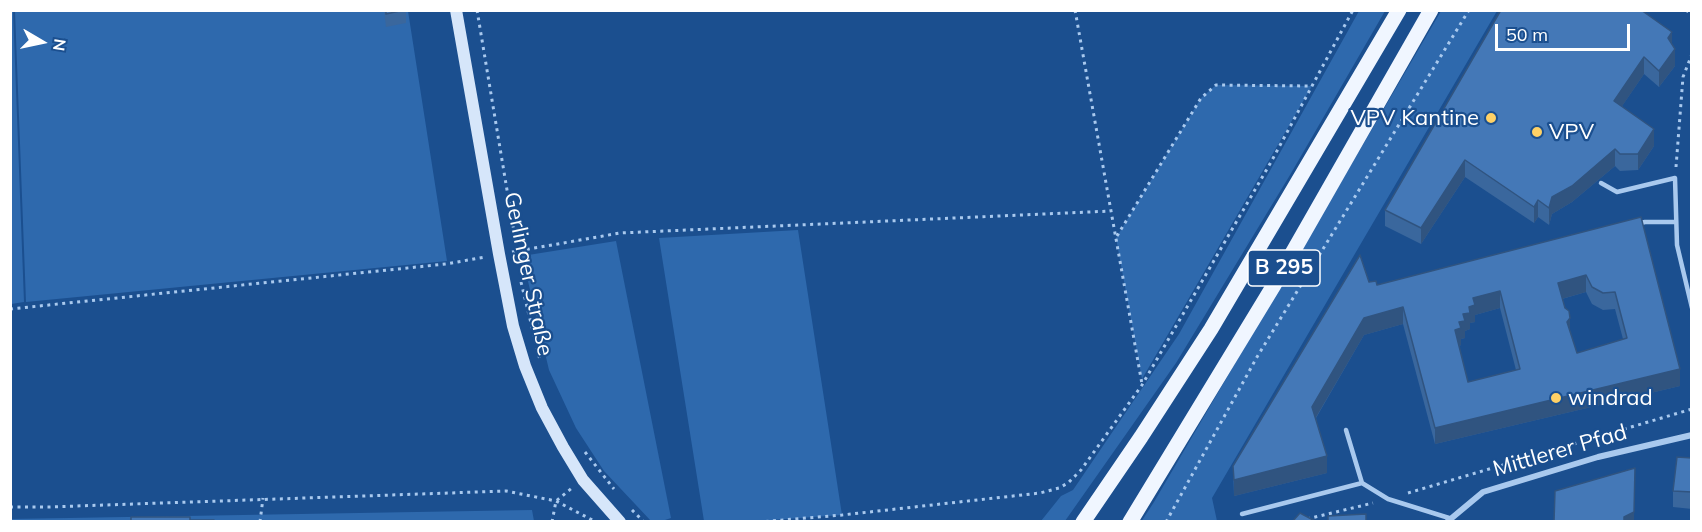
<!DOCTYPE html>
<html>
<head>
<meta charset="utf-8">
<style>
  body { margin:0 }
  #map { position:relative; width:1702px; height:532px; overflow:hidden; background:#1b4f8f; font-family:Mulish,sans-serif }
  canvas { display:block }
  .frame { position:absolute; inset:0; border:12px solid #fff; pointer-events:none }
  .north { position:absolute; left:12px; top:12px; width:60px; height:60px; -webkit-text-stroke:4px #1b4f8f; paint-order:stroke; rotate:99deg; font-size:16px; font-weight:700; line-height:24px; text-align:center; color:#fff }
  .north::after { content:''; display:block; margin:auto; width:21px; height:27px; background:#fff; clip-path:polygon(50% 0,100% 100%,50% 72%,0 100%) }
  .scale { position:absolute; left:1495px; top:24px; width:135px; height:27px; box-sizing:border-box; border:3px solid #fff; border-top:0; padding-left:8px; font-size:18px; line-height:21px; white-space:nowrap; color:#fff; -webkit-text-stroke:4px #1b4f8f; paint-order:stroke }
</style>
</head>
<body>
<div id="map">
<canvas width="1702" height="532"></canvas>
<div class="frame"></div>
<div class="north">N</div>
<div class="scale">50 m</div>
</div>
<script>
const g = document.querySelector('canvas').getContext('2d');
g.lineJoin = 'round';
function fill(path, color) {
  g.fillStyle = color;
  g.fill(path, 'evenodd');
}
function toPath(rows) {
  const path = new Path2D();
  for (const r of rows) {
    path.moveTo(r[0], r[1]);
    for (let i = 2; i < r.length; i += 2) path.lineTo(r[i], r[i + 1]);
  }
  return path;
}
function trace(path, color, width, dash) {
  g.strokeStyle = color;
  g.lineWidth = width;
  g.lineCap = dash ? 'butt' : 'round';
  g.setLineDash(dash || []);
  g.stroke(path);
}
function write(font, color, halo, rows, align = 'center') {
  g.font = font + ' Mulish,sans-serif';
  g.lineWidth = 4.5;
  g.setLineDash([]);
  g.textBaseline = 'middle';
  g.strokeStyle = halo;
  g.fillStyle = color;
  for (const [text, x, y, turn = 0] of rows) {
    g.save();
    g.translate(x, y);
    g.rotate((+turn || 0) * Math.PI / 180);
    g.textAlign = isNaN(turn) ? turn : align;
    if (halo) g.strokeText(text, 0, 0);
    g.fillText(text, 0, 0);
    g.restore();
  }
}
fill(toPath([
  [13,10,24,302,11,304,10,11],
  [15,11,408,11,447,261,26,302],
  [1359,11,1385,11,1290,175,1176,363,1065,521,1041,521,1061,496,1073,490,1179,334],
  [1441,11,1497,11,1212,498,1217,521,1141,522,1154,502],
  [1216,85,1312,86,1142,379,1116,238,1201,98],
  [798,230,842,515,758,521,704,521,659,238],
  [616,241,671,518,662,521,651,521,604,471,576,428,549,370,522,256],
  [532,510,534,521,11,522,10,519]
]), '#2e69ad');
trace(toPath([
  [477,10,517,250,519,269],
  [1075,10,1142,384],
  [1686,10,1692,15],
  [1676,167,1683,77,1692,54],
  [1117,236,1201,98,1216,85,1312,86],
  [512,252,620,233,1111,211],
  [521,282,540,360],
  [10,309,446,264,485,257],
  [585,452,614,489],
  [1408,493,1692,409],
  [10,507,48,507,506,491,556,501,596,522],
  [632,510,644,522],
  [1307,519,1373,503],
  [260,522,263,498],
  [552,522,556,501,572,488],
  [758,522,842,515,1040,493,1059,488,1068,483,1081,470,1142,385,1271,162,1353,10],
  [1166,522,1257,357,1469,10]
]), '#a9c9ee', 3, [3, 4.5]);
trace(toPath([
  [1601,183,1617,192,1675,178,1677,245,1692,308],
  [1637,224,1645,222,1676,222],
  [1346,430,1362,483],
  [1242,514,1362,483,1388,499,1449,518]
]), '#a9c9ee', 4.5);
trace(toPath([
  [1447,522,1483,492,1598,457,1692,435]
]), '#a9c9ee', 6);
trace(toPath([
  [456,10,499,254,513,326,525,366,542,408,563,447,583,480,620,522]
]), '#d6e6fa', 12);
trace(toPath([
  [1083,522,1141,437,1211,329,1399,10],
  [1130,522,1274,285,1431,10]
]), '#f0f6ff', 15);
fill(toPath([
  [384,10,406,10,406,23,386,27],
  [1501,10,1675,66,1659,87,1644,74,1622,106,1654,146,1638,170,1620,171,1615,166,1572,202,1552,214,1549,225,1538,217,1534,223,1465,177,1421,244,1385,226,1385,210],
  [1641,217,1680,386,1435,444,1403,324,1364,335,1316,418,1327,473,1234,496,1233,466,1369,282,1377,285],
  [1586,292,1592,304,1603,310,1615,309,1623,339,1577,353,1570,331,1562,299],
  [1500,308,1516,370,1468,382,1459,346,1461,345,1461,339,1465,338,1465,331,1470,329,1470,323,1475,322,1475,315],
  [1692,458,1692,509,1673,507,1673,491]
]), '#3a679d');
fill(toPath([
  [1672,32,1672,48,1668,38],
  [1675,49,1675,66,1659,87,1659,71],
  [1644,57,1644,74,1614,118,1614,101],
  [1654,129,1654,146,1638,170,1638,154],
  [1615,149,1615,166,1572,202,1552,214,1549,225,1549,208,1552,197],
  [1465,160,1465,177,1421,244,1421,228],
  [1538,200,1538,217,1534,223,1534,207],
  [1586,275,1586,292,1558,300,1558,283],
  [1500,291,1500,308,1475,315,1475,322,1470,323,1470,329,1465,331,1465,338,1461,339,1461,345,1455,347,1455,330,1473,298],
  [1403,307,1403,324,1364,335,1312,424,1312,407,1364,318],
  [1570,318,1570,335,1567,322],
  [1680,369,1680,386,1435,444,1435,428],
  [1327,456,1327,473,1234,496,1234,480],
  [1635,468,1634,522,1624,522,1624,517]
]), '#305480');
const building = toPath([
  [386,10,404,10,386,14,386,10],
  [1501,10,1641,10,1672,32,1668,38,1675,49,1659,71,1644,57,1614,101,1654,129,1638,154,1620,154,1615,149,1572,186,1552,197,1549,208,1538,200,1534,207,1465,160,1421,228,1385,210,1501,10],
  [1641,217,1680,369,1435,428,1403,307,1364,318,1312,407,1327,456,1234,480,1233,466,1360,255,1369,282,1376,281,1377,285,1641,217],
  [1586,275,1592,287,1603,293,1615,292,1627,338,1577,353,1567,322,1570,318,1569,311,1565,308,1558,283,1586,275],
  [1500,291,1520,369,1468,382,1455,330,1461,328,1459,322,1465,321,1463,314,1470,313,1469,307,1475,305,1473,298,1500,291],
  [1677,457,1692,458,1692,492,1673,491,1677,457],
  [1635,468,1634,512,1624,517,1624,522,1554,522,1555,491,1635,468],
  [1300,513,1317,522,1292,522,1300,513],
  [1366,514,1366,522,1328,522,1328,516,1366,514],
  [131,517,190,517,190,520,214,520,214,522,131,522,131,517]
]);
fill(building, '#4478b7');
trace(building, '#305480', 1.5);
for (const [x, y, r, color] of [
  [1491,118,6,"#ffd166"],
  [1537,132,6,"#ffd166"],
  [1556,398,6,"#ffd166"]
]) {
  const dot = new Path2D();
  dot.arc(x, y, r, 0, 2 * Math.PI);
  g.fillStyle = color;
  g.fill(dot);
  trace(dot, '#1b4f8f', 2);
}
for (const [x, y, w] of [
  [1284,268,72]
]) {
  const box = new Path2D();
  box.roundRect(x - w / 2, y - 18, w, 36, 4.5);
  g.fillStyle = '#1b4f8f';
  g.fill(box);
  trace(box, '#fff', 1.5);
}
write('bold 21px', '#fff', null, [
  ["B 295",1284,268]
]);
write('22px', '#fff', '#1b4f8f', [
  ["VPV Kantine",1479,118,"right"],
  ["VPV",1549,132],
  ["windrad",1568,398]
], 'left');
write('22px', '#fff', '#1b4f8f', [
  ["Gerlinger Straße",528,274,78],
  ["Mittlerer Pfad",1560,451,-16]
]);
</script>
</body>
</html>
